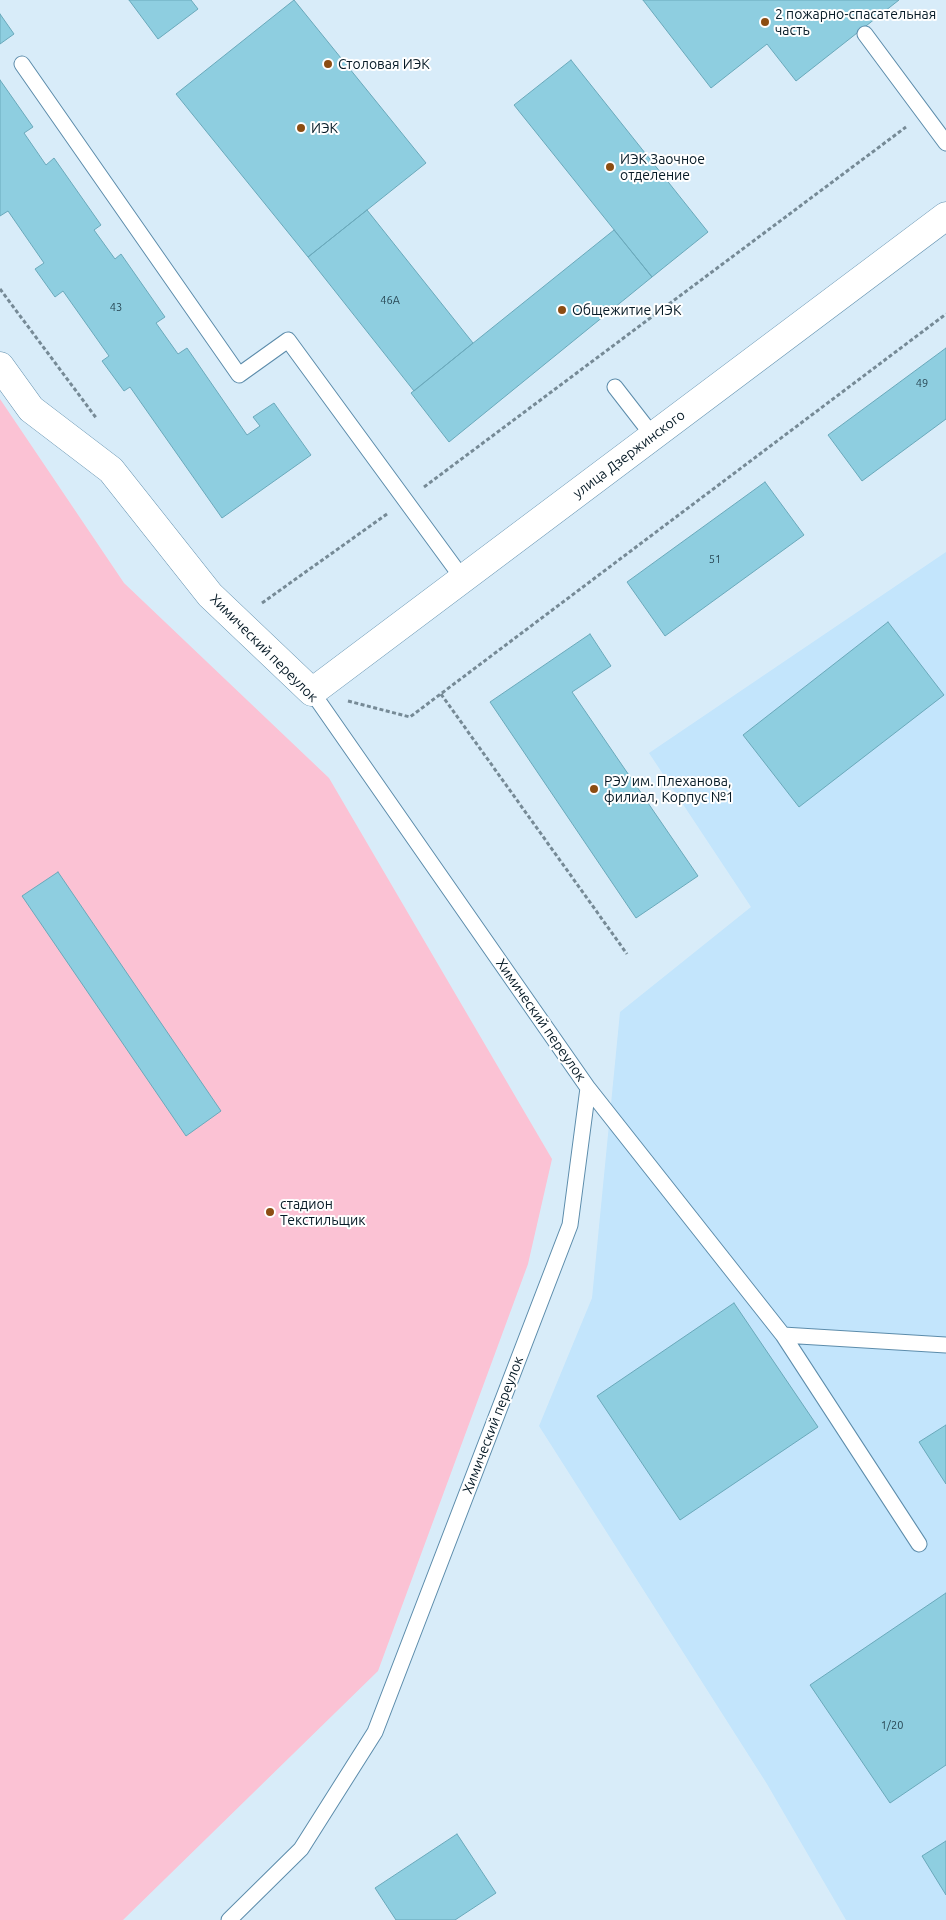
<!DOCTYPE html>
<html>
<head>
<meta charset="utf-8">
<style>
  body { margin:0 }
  canvas { display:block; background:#d8ecf9 }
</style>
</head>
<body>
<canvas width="946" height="1920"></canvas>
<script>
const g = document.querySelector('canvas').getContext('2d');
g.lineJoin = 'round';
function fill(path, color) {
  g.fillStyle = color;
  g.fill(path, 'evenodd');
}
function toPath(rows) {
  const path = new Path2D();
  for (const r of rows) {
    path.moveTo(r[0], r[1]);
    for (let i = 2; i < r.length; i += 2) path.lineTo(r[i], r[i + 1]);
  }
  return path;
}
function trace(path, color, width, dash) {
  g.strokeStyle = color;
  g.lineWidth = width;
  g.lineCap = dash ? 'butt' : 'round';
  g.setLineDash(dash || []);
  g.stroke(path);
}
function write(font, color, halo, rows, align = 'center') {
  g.font = font + ' Ubuntu,sans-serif';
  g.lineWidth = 4;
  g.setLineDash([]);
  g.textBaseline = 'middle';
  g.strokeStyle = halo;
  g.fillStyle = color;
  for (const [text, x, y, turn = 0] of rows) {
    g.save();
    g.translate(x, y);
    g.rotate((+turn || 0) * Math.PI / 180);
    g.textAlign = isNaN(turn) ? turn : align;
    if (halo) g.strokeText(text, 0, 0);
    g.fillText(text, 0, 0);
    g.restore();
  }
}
fill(toPath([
  [946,552,946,1920,846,1920,767,1784,539,1426,592,1298,620,1012,751,907,649,753]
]), '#c3e5fc');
fill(toPath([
  [0,399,124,583,329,778,552,1159,528,1264,378,1671,123,1920,0,1920]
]), '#fbc2d4');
const building = toPath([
  [129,0,191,0,198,9,158,39,129,0],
  [294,0,426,163,308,257,176,94,294,0],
  [643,0,899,0,796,81,767,44,711,88,643,0],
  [0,14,14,34,0,44,0,14],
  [571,60,708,232,652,277,514,105,571,60],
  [0,80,33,127,24,133,46,165,54,158,101,225,94,230,115,259,121,254,165,317,156,323,178,354,187,348,247,435,260,426,253,417,274,403,311,455,222,518,130,387,124,391,102,361,109,356,63,291,55,297,35,269,44,263,8,211,0,216,0,80],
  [367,210,473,343,414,391,308,257,367,210],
  [614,230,652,277,449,442,411,393,614,230],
  [946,348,946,419,862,481,828,435,946,348],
  [765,482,804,535,665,636,627,582,765,482],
  [888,622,944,695,799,807,743,735,888,622],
  [590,634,611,666,572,692,698,876,636,918,490,702,590,634],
  [58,872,221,1111,186,1136,22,896,58,872],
  [734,1303,818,1427,680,1520,597,1396,734,1303],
  [946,1425,946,1484,919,1442,946,1425],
  [946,1593,946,1765,890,1803,810,1685,946,1593],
  [457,1834,496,1893,455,1920,396,1920,375,1888,457,1834],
  [946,1841,946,1895,922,1856,946,1841]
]);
fill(building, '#8ecee0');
trace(building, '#6aa9bb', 1);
const lane = toPath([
  [865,34,946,143],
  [22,64,239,375,288,340,463,579],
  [615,387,653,436],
  [588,1088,783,1335,919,1544],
  [783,1335,946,1345],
  [229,1920,301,1849,375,1732,570,1225,588,1088,312,692]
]);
const street = toPath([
  [0,366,31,409,111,470,210,595,312,692,946,216]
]);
trace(lane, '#5c8cab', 17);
trace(street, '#5c8cab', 29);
trace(toPath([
  [0,289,97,419],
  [424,487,906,127],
  [262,603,387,514],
  [441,694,627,954],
  [348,701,410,717,946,314]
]), '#768a96', 3, [4, 2.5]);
trace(lane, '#fff', 15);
trace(street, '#fff', 28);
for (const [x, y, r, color] of [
  [765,22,5,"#8c4d12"],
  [328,64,5,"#8c4d12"],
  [301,128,5,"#8c4d12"],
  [610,167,5,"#8c4d12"],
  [562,310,5,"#8c4d12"],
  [594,789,5,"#8c4d12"],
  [270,1212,5,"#8c4d12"]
]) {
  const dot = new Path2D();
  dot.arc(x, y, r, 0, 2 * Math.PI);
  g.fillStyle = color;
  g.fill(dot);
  trace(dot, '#fff', 2);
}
write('11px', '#284754', null, [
  ["46А",390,300],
  ["43",116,307],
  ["49",922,383],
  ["51",715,559],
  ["1/20",892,1725]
]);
write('14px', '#061a26', '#fff', [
  ["2 пожарно-спасательная",775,14],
  ["часть",775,30],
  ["Столовая ИЭК",338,64],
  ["ИЭК",311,128],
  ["ИЭК Заочное",620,159],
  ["отделение",620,175],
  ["Общежитие ИЭК",572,310],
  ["РЭУ им. Плеханова,",604,781],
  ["филиал, Корпус №1",604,797],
  ["стадион",280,1204],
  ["Текстильщик",280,1220]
], 'left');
write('14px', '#061a26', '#fff', [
  ["улица Дзержинского",629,454,-37],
  ["Химический переулок",264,648,45],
  ["Химический переулок",541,1020,55],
  ["Химический переулок",493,1425,-69]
]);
</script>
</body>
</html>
